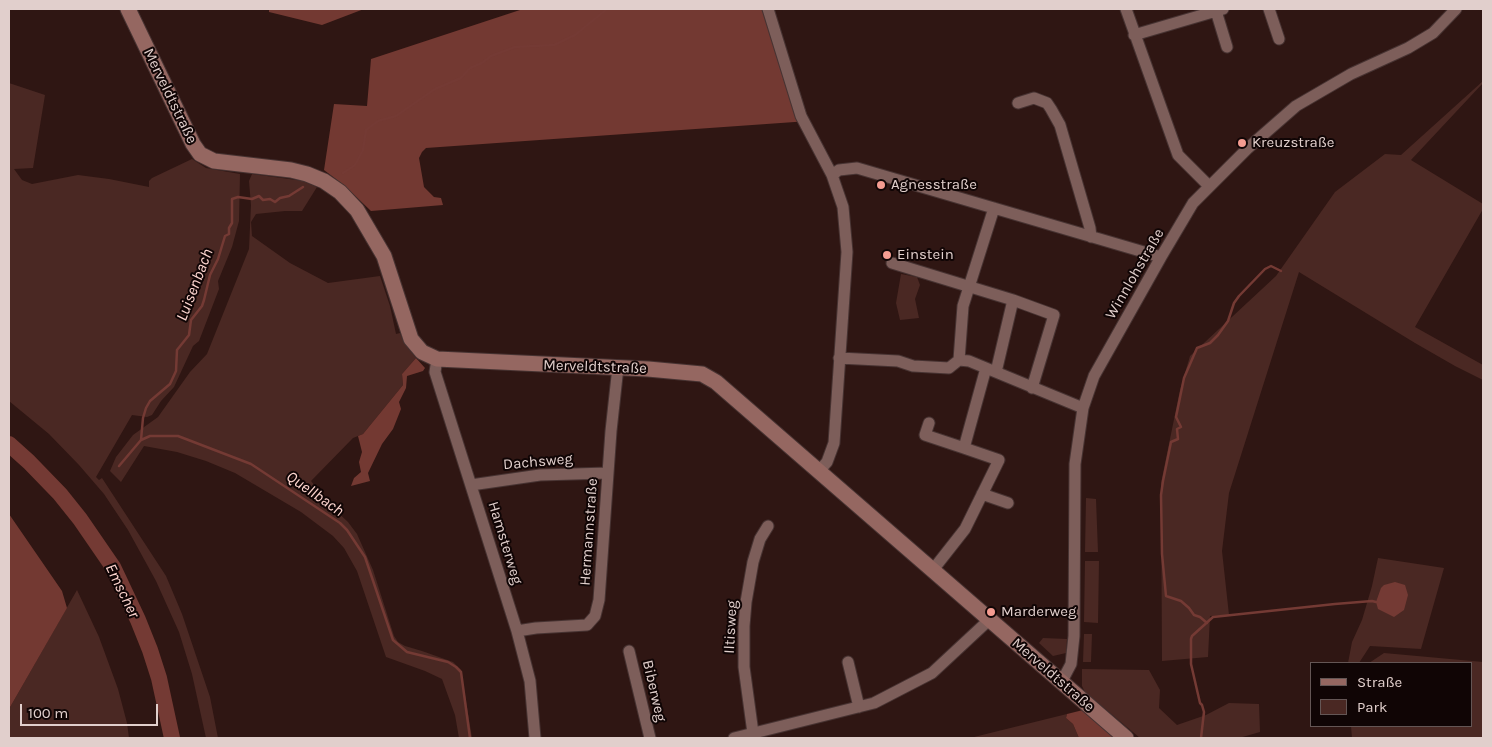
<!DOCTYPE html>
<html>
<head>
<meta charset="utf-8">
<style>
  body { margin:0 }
  #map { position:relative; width:1492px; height:747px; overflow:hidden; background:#2f1613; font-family:Karla,sans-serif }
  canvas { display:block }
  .frame { position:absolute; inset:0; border:10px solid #e1cfcc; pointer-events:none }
  .legend { position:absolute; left:1310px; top:662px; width:162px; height:65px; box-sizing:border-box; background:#100505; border:1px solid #645655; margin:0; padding:6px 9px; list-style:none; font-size:15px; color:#e1cfcc }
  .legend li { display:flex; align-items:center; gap:10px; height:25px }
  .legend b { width:25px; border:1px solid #645655 }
  .scale { position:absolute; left:20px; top:704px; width:138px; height:22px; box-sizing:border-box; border:2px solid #e1cfcc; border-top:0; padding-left:6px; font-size:15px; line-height:18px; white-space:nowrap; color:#e1cfcc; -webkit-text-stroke:4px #100505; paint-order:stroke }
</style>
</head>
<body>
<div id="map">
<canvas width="1492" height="747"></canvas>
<div class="frame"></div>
<ul class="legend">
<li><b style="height:6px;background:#956761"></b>Straße</li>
<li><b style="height:14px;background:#4a2823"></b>Park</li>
</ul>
<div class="scale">100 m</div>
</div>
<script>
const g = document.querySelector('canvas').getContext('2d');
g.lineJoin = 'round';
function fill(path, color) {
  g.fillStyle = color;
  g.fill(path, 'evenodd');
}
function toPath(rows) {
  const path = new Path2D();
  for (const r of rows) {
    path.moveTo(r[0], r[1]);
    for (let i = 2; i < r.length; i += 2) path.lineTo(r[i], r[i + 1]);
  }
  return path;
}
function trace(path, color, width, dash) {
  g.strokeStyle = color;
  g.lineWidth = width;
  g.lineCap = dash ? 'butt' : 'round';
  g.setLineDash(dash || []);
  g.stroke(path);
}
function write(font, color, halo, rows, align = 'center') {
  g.font = font + ' Karla,sans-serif';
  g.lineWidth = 4;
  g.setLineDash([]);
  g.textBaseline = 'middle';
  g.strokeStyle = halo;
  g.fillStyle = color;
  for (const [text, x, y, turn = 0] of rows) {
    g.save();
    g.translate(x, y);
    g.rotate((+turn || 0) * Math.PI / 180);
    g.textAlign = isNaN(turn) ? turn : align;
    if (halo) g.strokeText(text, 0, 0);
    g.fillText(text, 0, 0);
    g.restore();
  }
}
fill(toPath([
  [1483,81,1483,83,1411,160,1483,204,1483,209,1415,327,1483,365,1483,380,1455,366,1415,343,1299,272,1229,493,1222,551,1229,615,1210,616,1208,657,1162,661,1161,483,1180,390,1190,356,1276,276,1335,192,1385,154,1401,155],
  [9,83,45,95,33,168,14,169,22,180,32,184,78,175,109,179,149,187,149,181,152,178,192,159,206,168,240,174,239,221,232,247,218,281,219,289,199,341,193,346,174,387,161,401,152,415,147,417,132,415,96,477,99,480,102,478,166,576,182,614,210,697,218,738,206,738,192,674,179,632,156,581,128,530,104,494,79,465,49,434,9,401],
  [252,174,304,181,317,187,302,211,285,211,256,214,251,222,252,236,290,263,328,283,380,276,390,306,396,334,400,333,404,343,416,358,402,374,403,385,363,434,353,438,311,481,332,507,348,522,357,534,373,570,394,636,398,642,405,646,422,651,453,662,461,670,472,738,459,738,455,715,442,679,425,671,386,657,357,571,344,548,333,536,301,512,235,473,206,461,177,452,144,446,121,482,110,471,116,457,133,435,158,417,190,372,207,354,249,249,251,205,249,181],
  [901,274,917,277,920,285,915,299,919,318,900,320,896,303],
  [1086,498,1096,499,1098,552,1085,552],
  [1378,558,1444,568,1421,649,1370,646,1359,663,1348,663,1352,642,1362,620,1372,586],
  [1085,561,1099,561,1098,623,1084,622],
  [77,590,99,637,118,689,127,723,129,738,9,738,9,709],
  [1084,634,1092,634,1091,662,1083,662],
  [1043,638,1067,639,1066,653,1053,656,1039,643],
  [1384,653,1483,662,1483,738,1352,738,1351,726,1471,726,1471,663,1369,663],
  [1082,669,1149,670,1160,690,1159,708,1177,725,1206,715,1229,703,1259,704,1260,732,1239,738,1140,738,1085,692,1082,686],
  [1067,714,1066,718,1073,724,1079,738,970,738]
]), '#4a2823');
fill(toPath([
  [269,9,364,9,322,25,269,12],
  [523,9,773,9,809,121,426,148,422,152,419,158,424,187,434,197,441,198,443,205,371,211,345,186,324,170,334,104,367,106,371,59],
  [416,358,425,368,423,371,407,376,406,388,399,402,401,409,393,429,382,444,368,473,370,481,351,486,354,478,361,472,359,462,362,452,358,436,363,434,403,385,402,374],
  [9,514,62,591,67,608,9,709],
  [1083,710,1118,738,1079,738,1073,724,1066,718,1067,714]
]), '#733932');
fill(toPath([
  [1395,582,1405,585,1408,595,1404,610,1394,617,1378,609,1376,602,1381,588,1384,585]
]), '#743a34');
trace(toPath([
  [776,55,782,78],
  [343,173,355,165,363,150,366,130,378,121,396,116,435,89,461,78,470,68,482,63,491,56,515,47,554,45,575,35,607,9],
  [141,440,143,418,146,408,150,401,170,384,176,371,177,350,189,335,191,320,202,306,204,300,210,275,218,259,225,236,229,234,229,228,232,223,232,199,238,197,252,199,259,196,263,200,270,199,275,202,280,198,289,196,303,187],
  [119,466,141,440,150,436,178,436,251,464,340,523,347,530,365,557,393,640,407,652,448,662,456,667,461,672,470,738],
  [1207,623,1200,617,1194,615,1189,608,1181,601,1166,596,1162,554,1161,495,1163,481,1171,442,1178,439,1177,429,1181,427,1176,417,1184,378,1197,348,1210,343,1218,335,1228,321,1234,303,1239,296,1265,269,1271,266,1281,271],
  [1201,738,1204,712,1202,705,1200,703,1191,664,1191,639,1192,636,1213,617,1335,604,1372,601,1376,602]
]), '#743a34', 2.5);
trace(toPath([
  [9,444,29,462,60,494,80,519,113,567,138,620,150,650,159,678,172,738]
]), '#743a34', 16);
const street = toPath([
  [768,9,801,116,832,175,843,207,847,252,834,443,827,462,819,471],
  [1126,9,1178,155,1209,186],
  [1269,9,1279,39],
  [1216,11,1227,47],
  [1134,35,1223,9],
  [1018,103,1034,98,1047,103,1051,109,1060,125,1090,228,1091,237],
  [832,175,839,170,857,168,1161,257],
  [892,263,1013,300,1054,315,1032,388],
  [839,358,898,361,913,366,949,368,959,360,969,361,1083,408],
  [437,359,435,372,517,631,530,681,535,738],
  [959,360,963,306,994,208],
  [996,372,1013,300],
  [929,423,925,435,964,448,986,368],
  [471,485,540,475,608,473],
  [982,494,1008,503],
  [932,571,965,529,999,460,964,448],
  [517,631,536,628,587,625,595,616,599,600,611,431,618,367],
  [629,651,650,738],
  [848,662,859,707],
  [1061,683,1071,664,1074,636,1075,464,1083,408,1094,376,1161,257,1193,203,1248,148,1296,106,1351,74,1408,48,1433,33,1456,9],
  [753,733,744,667,744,626,746,602,753,562,760,539,768,526],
  [734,738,874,703,932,673,989,620]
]);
const secondary = toPath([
  [128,9,193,144,200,154,214,161,291,170,307,174,324,181,340,192,357,210,384,256,411,339,422,352,437,359,648,369,702,374,716,382,1126,738]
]);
trace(street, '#473332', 13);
trace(secondary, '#473332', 17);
trace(street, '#7d5e5a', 11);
trace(secondary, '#956761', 15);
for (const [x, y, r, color] of [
  [1242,143,5,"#f59c91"],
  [881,185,5,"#f59c91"],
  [887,255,5,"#f59c91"],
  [991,612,5,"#f59c91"]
]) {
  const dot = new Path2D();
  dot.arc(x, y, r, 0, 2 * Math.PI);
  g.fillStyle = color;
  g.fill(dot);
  trace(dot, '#100505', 2);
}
write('15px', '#e1cfcc', '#100505', [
  ["Merveldtstraße",170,96,64],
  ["Winnlohstraße",1135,274,-60],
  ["Merveldtstraße",595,367,2],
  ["Dachsweg",538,462,-5],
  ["Hermannstraße",589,532,-86],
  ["Hamsterweg",505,543,73],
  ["Iltisweg",731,627,-87],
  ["Merveldtstraße",1053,675,41],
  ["Biberweg",654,691,77]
]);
write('15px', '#e1cfcc', '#100505', [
  ["Kreuzstraße",1252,143],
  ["Agnesstraße",891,185],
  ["Einstein",897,255],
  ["Marderweg",1001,612]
], 'left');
write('italic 16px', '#fed6d0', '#100505', [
  ["Luisenbach",195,285,-69],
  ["Quellbach",315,494,35],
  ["Emscher",122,591,64]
]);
</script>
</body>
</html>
